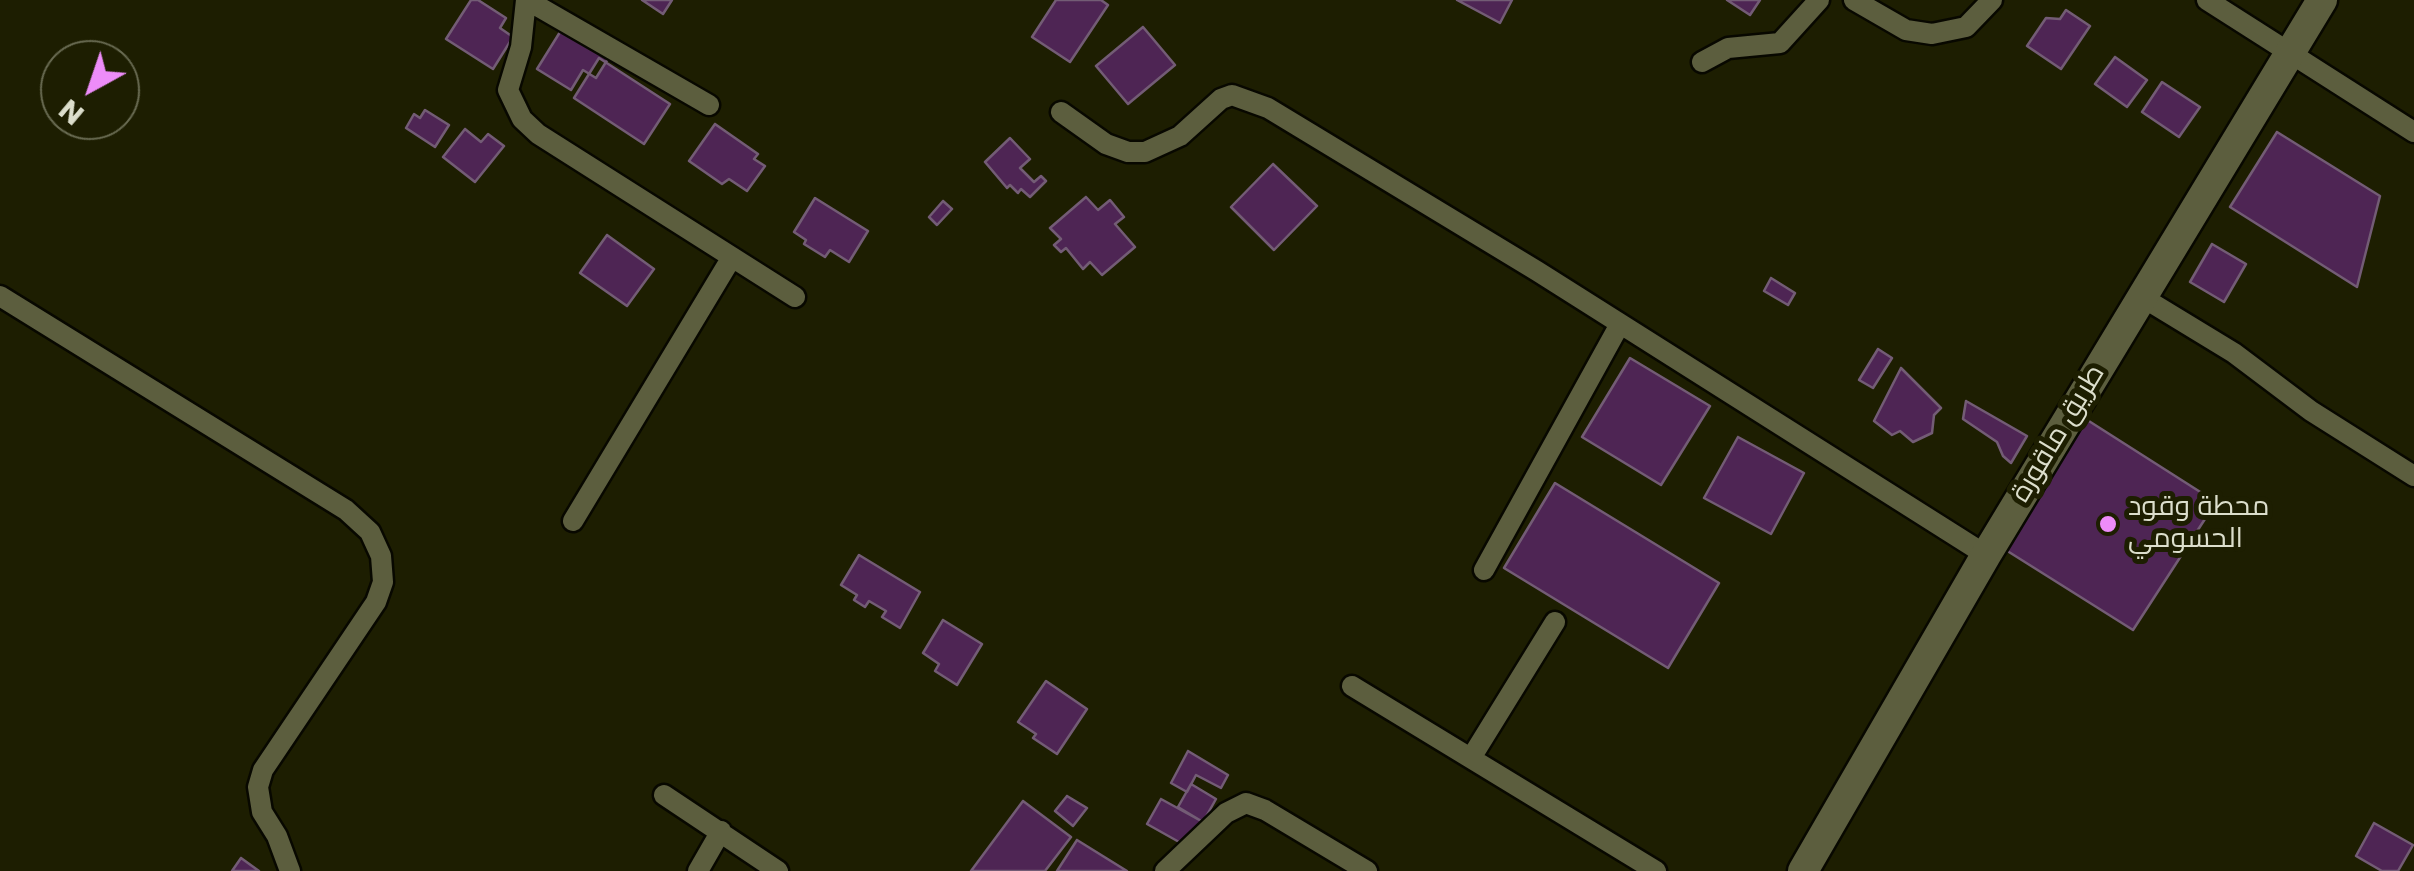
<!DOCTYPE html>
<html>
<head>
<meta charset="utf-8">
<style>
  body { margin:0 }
  #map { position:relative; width:2414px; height:871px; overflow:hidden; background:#1d1e01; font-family:Poppins,sans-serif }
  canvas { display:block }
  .north { position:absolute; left:40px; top:40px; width:100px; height:100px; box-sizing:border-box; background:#1d1e01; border:2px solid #696b52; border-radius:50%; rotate:220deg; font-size:28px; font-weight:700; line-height:40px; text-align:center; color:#dcdecc }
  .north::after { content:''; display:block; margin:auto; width:35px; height:45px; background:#ed8cf9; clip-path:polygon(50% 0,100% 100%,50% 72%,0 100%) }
</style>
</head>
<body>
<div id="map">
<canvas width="2414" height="871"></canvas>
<div class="north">N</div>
</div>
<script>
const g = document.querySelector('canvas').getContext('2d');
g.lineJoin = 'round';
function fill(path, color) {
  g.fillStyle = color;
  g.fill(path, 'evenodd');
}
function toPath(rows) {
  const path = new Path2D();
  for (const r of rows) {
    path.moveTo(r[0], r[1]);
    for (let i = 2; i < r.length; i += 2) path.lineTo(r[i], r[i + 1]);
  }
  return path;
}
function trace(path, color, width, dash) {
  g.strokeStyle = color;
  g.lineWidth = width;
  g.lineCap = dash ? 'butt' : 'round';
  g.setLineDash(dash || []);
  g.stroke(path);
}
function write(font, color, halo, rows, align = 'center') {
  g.font = font + ' Poppins,Cairo,sans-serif';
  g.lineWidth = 10;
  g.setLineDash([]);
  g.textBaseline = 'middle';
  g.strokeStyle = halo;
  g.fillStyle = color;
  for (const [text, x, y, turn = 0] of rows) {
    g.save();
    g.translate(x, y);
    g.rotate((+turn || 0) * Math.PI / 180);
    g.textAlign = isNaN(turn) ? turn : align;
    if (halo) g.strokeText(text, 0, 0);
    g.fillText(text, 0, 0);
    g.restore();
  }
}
const building = toPath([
  [471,0,478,0,506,18,500,28,513,37,493,69,446,39,471,0],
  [642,0,672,0,663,14,642,0],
  [1056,0,1101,0,1108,5,1070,62,1032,37,1056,0],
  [1457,0,1512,0,1500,23,1457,0],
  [1727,0,1760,0,1750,15,1727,0],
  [2066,10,2090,26,2061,69,2027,46,2046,18,2060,19,2066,10],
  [565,24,611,54,596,78,583,70,571,90,537,69,565,24],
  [1143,27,1175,65,1128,104,1096,66,1143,27],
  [2115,57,2147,80,2127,107,2095,84,2115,57],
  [599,58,670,104,644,144,574,98,599,58],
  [2162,82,2200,107,2179,137,2142,112,2162,82],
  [425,110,449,125,435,147,406,128,414,114,420,118,425,110],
  [715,124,758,154,754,159,765,166,747,191,729,179,722,184,689,161,715,124],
  [465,129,481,142,488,134,504,146,475,182,443,157,465,129],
  [2277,132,2380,196,2357,287,2230,207,2277,132],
  [1010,138,1030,159,1020,168,1034,182,1041,176,1046,181,1030,197,1021,189,1018,193,1010,185,1007,188,985,162,1010,138],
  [1273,164,1317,206,1274,250,1231,207,1273,164],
  [1086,197,1098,210,1110,200,1124,217,1115,224,1135,247,1102,275,1090,262,1083,269,1066,248,1061,252,1054,245,1061,239,1050,228,1086,197],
  [815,198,868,231,849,262,830,250,825,257,804,244,806,240,794,232,815,198],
  [943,201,952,209,937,225,929,217,943,201],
  [607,235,654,269,627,306,580,273,607,235],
  [2212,244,2246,264,2224,302,2190,282,2212,244],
  [1771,278,1795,293,1788,305,1764,291,1771,278],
  [1878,349,1892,358,1873,388,1859,380,1878,349],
  [1630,358,1710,406,1661,485,1582,437,1630,358],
  [1901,368,1941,408,1934,415,1932,433,1913,442,1900,431,1892,435,1874,421,1901,368],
  [1966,401,2027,436,2011,463,2003,456,1997,442,1963,419,1966,401],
  [2081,416,2216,502,2133,630,2001,547,2081,416],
  [1738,437,1804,473,1771,534,1704,498,1738,437],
  [1555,483,1719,583,1668,668,1504,568,1555,483],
  [859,555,920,592,900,628,882,617,886,611,869,601,865,607,854,600,857,595,841,585,859,555],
  [943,620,982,644,957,685,935,671,939,664,923,653,943,620],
  [1046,681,1087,709,1057,754,1033,738,1036,734,1018,722,1046,681],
  [1188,751,1228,775,1221,788,1196,775,1187,792,1171,783,1188,751],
  [1191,784,1216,799,1203,822,1178,807,1191,784],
  [1067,796,1087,808,1073,826,1055,811,1067,796],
  [1161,799,1203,822,1188,847,1147,824,1161,799],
  [1023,801,1071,837,1045,871,971,871,1023,801],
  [2374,823,2413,845,2398,871,2382,871,2356,856,2374,823],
  [1077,840,1127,871,1057,871,1077,840],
  [241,858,259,871,232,871,241,858]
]);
fill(building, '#4e2554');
trace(building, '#735c75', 2.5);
const street = toPath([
  [526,0,521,47,508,90,522,119,538,134,795,297],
  [527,0,709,105],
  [1854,0,1906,30,1932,34,1966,27,1992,0],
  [2207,0,2414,132],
  [1702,62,1728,48,1780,43,1819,0],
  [1061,112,1106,144,1128,152,1145,152,1180,136,1221,99,1232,95,1268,108,1537,271,1986,555],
  [0,296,346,510,370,532,381,556,383,582,376,602,263,770,258,787,262,812,277,836,290,871],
  [2142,297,2234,353,2311,411,2414,476],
  [573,521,732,257],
  [1484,570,1620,324],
  [1352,686,1656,871],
  [1471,758,1555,622],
  [664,795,778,871],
  [698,871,721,831],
  [1165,871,1226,813,1246,803,1265,810,1367,871]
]);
const secondary = toPath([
  [1803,871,1986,555,2322,0]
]);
trace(street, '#080800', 25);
trace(secondary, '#080800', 35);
trace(street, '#5c5e3e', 20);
trace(secondary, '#5c5e3e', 30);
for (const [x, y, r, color] of [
  [2108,524,10,"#ed8cf9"]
]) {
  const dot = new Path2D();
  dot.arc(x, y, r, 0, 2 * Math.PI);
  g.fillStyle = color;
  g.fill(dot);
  trace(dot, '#1d1e01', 4);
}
write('28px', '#dcdecc', '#1d1e01', [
  ["طريق ماقورة",2059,434,-59]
]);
write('28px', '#dcdecc', '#1d1e01', [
  ["محطة وقود",2128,508],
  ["الحسومي",2128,540]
], 'left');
</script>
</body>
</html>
